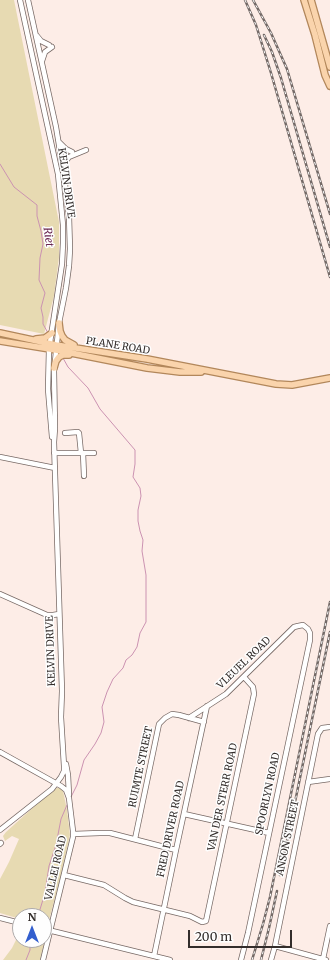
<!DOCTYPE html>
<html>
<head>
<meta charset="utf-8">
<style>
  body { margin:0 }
  #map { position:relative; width:330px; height:960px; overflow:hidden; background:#fdede7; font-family:Merriweather,serif }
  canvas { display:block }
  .north { position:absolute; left:12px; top:908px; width:40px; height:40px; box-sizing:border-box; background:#fefefe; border:1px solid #adaaaa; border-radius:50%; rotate:0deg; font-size:11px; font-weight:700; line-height:16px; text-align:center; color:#332d2b }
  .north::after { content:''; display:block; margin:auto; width:14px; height:18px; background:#325ece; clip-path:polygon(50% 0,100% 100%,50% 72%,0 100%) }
  .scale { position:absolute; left:188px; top:930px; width:104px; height:18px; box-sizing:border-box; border:2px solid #332d2b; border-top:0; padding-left:5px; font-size:12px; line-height:14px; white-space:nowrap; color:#332d2b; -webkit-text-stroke:3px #fefefe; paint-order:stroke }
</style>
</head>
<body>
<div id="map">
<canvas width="330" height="960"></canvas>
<div class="north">N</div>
<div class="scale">200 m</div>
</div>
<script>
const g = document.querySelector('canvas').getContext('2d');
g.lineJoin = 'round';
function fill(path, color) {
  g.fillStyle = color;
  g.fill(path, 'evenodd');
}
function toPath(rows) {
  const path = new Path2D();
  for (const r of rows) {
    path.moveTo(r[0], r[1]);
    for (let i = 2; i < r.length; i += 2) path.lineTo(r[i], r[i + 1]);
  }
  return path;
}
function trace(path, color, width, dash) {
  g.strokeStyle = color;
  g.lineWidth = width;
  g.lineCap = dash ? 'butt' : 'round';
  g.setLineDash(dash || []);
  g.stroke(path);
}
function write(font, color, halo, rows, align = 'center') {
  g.font = font + ' Merriweather,serif';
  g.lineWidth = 3;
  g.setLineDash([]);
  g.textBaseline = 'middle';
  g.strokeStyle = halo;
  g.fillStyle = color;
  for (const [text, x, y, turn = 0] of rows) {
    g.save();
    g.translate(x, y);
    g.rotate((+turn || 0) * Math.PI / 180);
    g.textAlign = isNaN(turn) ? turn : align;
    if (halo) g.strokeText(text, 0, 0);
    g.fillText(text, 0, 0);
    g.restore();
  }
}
fill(toPath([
  [0,0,14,0,59,222,59,257,54,296,44,334,0,325],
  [57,788,62,788,63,791,67,810,70,835,60,879,48,924,44,924,44,916,20,916,20,919,0,913,0,879,9,862,19,839,12,836,5,841,3,836,6,832,47,795],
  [44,931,45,932,46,935,40,960,3,960,12,948,20,932,20,940,44,940]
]), '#e7dab2');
trace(toPath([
  [0,164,14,187,37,205,37,216,41,231,43,244,40,258,39,280,45,293,41,308,43,317,43,324,48,333],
  [63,358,68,367,88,388,100,409,135,450,135,464,133,477,140,488,141,496,138,510,138,521,140,531,143,540,142,551,146,575,146,622,140,633,137,647,132,655,126,660,123,668,113,679,107,692,102,707,104,722,101,733,95,744,84,760,77,785,71,797],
  [38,916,45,893,49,866,56,845,61,819,67,805],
  [26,960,30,950,30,940]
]), '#cb92b1', 1);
const minor = toPath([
  [20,0,58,174,63,225,63,243,62,264,49,349,48,389,52,437],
  [37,36,41,41,49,45],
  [42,61,45,52,52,47],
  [59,142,66,149,72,152],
  [63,168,66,161,69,157,86,150],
  [54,453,81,453,79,433,78,432,65,433],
  [81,453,94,453],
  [83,453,84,476],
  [0,457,55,468],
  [0,594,47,615,53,615,59,614],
  [189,718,226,694,294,627,298,626,303,625,308,629,310,633,310,640,248,933,241,960],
  [0,752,61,786,66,790,69,798,73,831,73,837,43,960],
  [66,764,68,775,69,795],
  [308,782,330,779],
  [184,814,269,833],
  [0,830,52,789,61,777,64,771,64,766,61,717,62,691,54,442,55,428,54,371,59,323,66,288,69,266,70,249,69,216,63,169,56,127,28,0],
  [73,834,100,833,110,833,176,850],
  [135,839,159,724,165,718,172,714,179,715,204,722],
  [0,844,1,843],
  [64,875,104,885,125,898,133,902,190,916,202,922,206,921,254,694,253,687,244,677],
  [0,918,20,923],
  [44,929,170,960],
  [275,946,326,960],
  [154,956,176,850,207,706],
  [323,959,330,926],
  [271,960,275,946,318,734,322,728,330,727]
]);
const major = toPath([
  [304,0,315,35,325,75,330,86],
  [311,0,330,67],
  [59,323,60,331,62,336,65,340,74,345],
  [0,333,56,345,147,359,276,384,292,385,330,378],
  [36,339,45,338,52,333],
  [0,341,56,350,147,368,180,372,201,372],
  [54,368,56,361,59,357,63,355,69,355]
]);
trace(minor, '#776965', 6);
trace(major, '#b2875b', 8);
trace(minor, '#fff', 4.5);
trace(major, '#fad4ac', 5.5);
const rail = toPath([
  [245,0,256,25,271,73,330,277],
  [253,0,271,33,287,69,330,214],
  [264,35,272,52,281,78,330,247],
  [280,875,330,632],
  [252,960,263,924,270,897,330,602],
  [261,960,269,928,277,891]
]);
trace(rail, '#736966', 2.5);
trace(rail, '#fefefe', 1, [3]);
write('10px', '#332d2b', '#fefefe', [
  ["KELVIN DRIVE",66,183,82],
  ["PLANE ROAD",118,346,9],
  ["KELVIN DRIVE",51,651,-92],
  ["VLEUEL ROAD",244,663,-44],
  ["RUIMTE STREET",141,767,-78],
  ["SPOORLYN ROAD",268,794,-78],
  ["VAN DER STERR ROAD",223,797,-78],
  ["FRED DRIVER ROAD",171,829,-78],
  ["ANSON STREET",288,838,-78],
  ["VALLEI ROAD",56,868,-77]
]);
write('italic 11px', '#68254f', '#fefefe', [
  ["Riet",48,237,82]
]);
</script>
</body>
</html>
